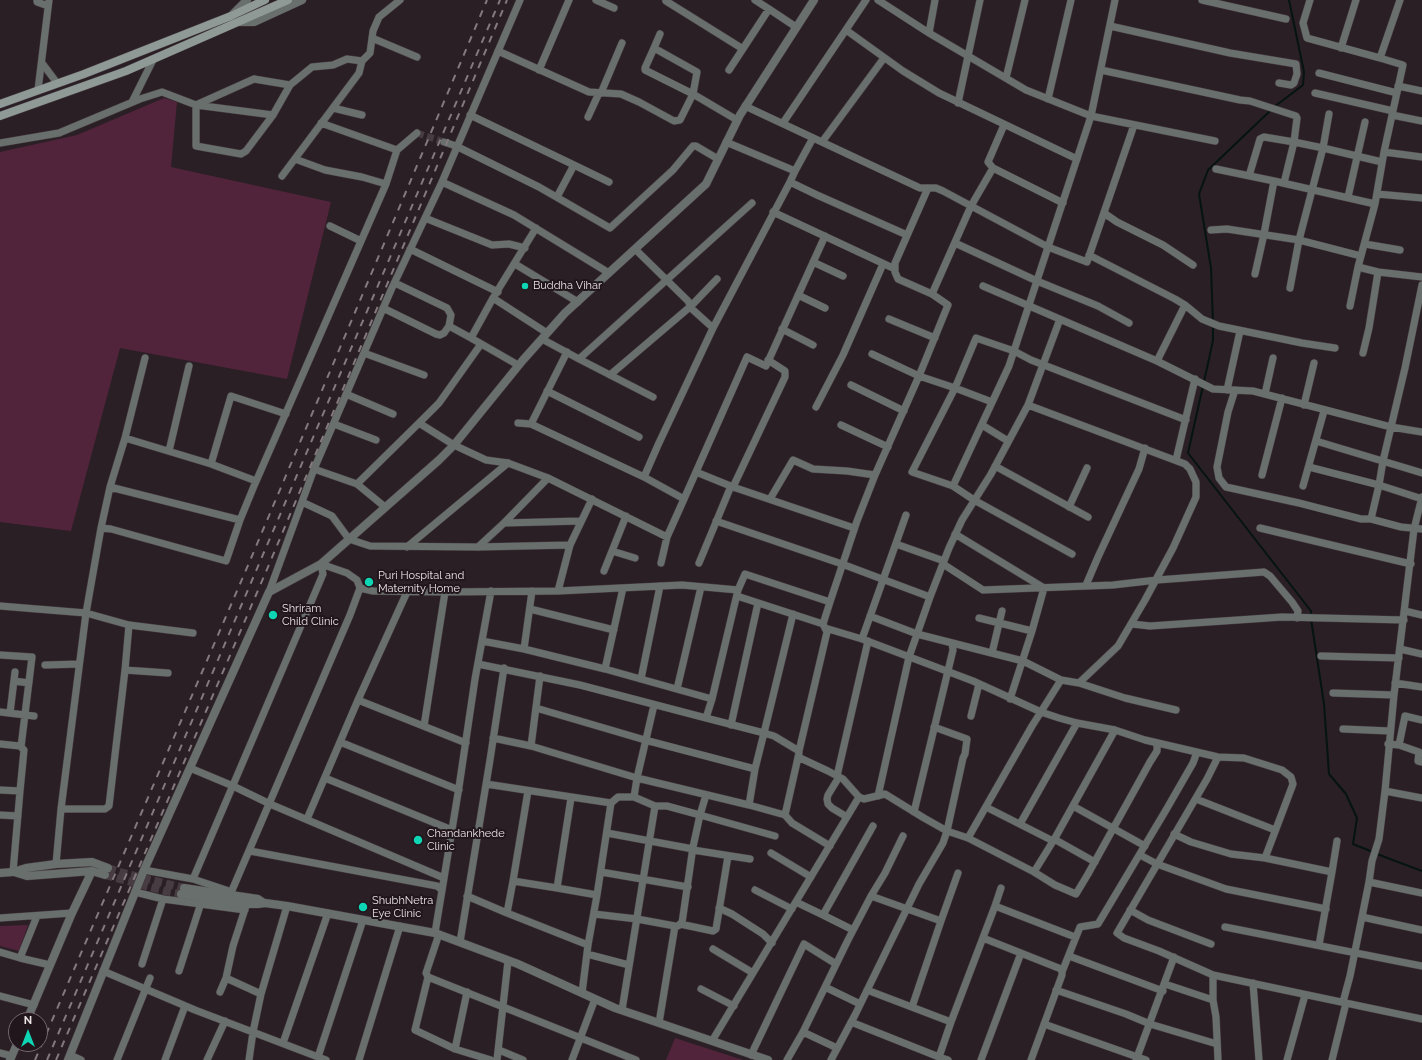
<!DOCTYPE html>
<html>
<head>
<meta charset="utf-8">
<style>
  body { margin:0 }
  #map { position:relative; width:1422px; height:1060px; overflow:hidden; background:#2a1f24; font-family:Raleway,sans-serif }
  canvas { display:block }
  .north { position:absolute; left:8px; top:1012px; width:40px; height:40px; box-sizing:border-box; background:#21161b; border:1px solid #72686c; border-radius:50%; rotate:0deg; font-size:11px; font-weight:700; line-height:16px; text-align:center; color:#ebe3e6 }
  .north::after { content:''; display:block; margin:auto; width:14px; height:18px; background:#0ed5b4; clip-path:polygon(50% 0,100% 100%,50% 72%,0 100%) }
</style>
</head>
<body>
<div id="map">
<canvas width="1422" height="1060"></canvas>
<div class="north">N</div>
</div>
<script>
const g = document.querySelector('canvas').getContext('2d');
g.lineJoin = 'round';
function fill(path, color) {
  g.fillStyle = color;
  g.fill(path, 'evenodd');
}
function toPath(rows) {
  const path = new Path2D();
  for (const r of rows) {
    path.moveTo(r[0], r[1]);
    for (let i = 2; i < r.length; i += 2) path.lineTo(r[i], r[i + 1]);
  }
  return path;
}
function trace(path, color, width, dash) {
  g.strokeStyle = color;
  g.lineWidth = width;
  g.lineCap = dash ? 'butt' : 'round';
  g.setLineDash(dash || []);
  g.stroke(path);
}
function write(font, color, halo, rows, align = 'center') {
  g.font = font + ' Raleway,sans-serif';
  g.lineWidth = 4;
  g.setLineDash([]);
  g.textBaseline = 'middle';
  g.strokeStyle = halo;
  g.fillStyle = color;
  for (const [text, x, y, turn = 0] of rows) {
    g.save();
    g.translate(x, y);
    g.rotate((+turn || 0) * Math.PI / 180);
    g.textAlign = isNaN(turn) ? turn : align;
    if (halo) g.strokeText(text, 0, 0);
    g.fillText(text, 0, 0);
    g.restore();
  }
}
fill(toPath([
  [164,98,177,102,171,167,331,202,287,379,120,348,71,531,0,522,0,152,77,135],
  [28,925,19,951,0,946,0,926],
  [675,1038,743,1060,666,1060]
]), '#51243b');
trace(toPath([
  [1274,107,1303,85,1304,72,1289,0],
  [1213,322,1211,268,1199,194,1208,170,1271,110],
  [1213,326,1213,340,1209,359,1188,453,1311,611,1311,619,1324,704,1329,774,1346,794,1357,818,1353,844,1373,852],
  [1377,854,1422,871]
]), '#051410', 2);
trace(toPath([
  [417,133,444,142]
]), '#473c41', 7, [7, 3.5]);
trace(toPath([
  [108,868,123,873,184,888],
  [105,875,165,891,181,894]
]), '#473c41', 8, [8, 4]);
const minor = toPath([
  [37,0,37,2,48,6],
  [520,0,442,182,514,215,609,273],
  [596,0,614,8],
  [667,0,666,1,743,49],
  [755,0,769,9],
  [878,0,929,33],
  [935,0,929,33,1026,90,1091,116,1115,0],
  [1202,0,1286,19],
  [1310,0,1303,23,1307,38,1380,58],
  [1400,0,1380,58,1403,65,1384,152,1375,204,1358,267,1378,272,1422,277],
  [1110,26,1230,53,1296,64,1297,74,1294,83,1291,85,1279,83],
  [846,30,903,71,939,93,1077,159],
  [372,38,417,57],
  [654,48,697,72,693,94,645,70,645,68,654,48,660,34],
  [1341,48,1356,0],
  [498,51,589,92,621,94,639,102,674,121,680,120,693,94,737,120],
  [42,63,57,83],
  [539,70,569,0],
  [729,70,769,9,796,27],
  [1101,70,1240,100,1250,101,1296,116,1297,118,1294,142,1264,137,1260,139,1249,176],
  [1319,73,1397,93],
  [1006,78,1025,0],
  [254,79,290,85,273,115,246,151,241,154,196,146,196,105,254,79],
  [290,85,312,67,333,65,347,59,362,61,370,53,373,31,379,17,400,0],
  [1398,86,1422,91],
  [38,90,49,0],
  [601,93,622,43],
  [1315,93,1393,111],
  [1048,99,1071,0],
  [132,102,153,60],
  [958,103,980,0],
  [745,106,920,188,936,188,943,191,1048,247,1091,116,1215,141],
  [333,108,362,115],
  [470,115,574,165,557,197],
  [1392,115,1422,121],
  [588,117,599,93],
  [783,123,866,0],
  [444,142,456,146,539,187,610,228,673,170,693,146,696,146,718,159],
  [726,142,795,171,790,182,817,195,907,235],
  [822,142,884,58],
  [0,143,59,133,140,99,162,92,196,105,273,115],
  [397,150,417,133],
  [1384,152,1422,157],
  [295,159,325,170,362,177,386,184,397,150,321,123],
  [574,165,609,182],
  [993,168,988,162,1004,125],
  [1216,169,1274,181],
  [795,171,813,138],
  [282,176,359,73,362,61],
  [1284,183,1294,142,1323,148,1382,162],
  [928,188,895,263,895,272,898,279,932,294,948,305,919,376,955,388,912,472,953,486,1009,366,1048,247,1087,262,1134,125],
  [1377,194,1422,198],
  [1348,197,1365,122],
  [773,212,895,269],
  [1104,213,1117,222,1163,245,1193,265],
  [425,218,492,245,509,244,525,248],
  [330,226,361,241],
  [1211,230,1227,229,1299,240,1361,256],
  [955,243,1037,281,1098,306,1129,323],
  [1365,244,1400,250],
  [410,249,498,292],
  [635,249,688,301,692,309,713,328,790,182],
  [1089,255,1175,299,1185,305,1202,319,1219,326,1302,343,1335,348],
  [813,262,843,276],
  [515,264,578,302],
  [1255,274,1264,234,1274,181,1375,204],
  [395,283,447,308,451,315,449,326,471,338],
  [983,286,1157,361,1213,389,1253,391,1391,427,1422,432],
  [1290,288,1299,240,1323,148,1329,114],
  [932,294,971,206,993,168,1063,203],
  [798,295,825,308],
  [493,298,547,333],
  [1350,306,1358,267],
  [383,308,436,334,440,335,444,333,449,326],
  [889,319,935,338],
  [713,328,658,445,644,477,684,499,747,357,766,366,825,236],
  [782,329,813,345],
  [542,339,579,359,752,203],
  [481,344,439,403,419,423,454,445,486,460,508,463,548,478,667,537,684,499],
  [567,352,531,424,644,477],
  [364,353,424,375],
  [1363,353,1369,328,1378,272],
  [145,358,125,438,110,487,101,528,111,529,226,561,240,520,254,486,386,184],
  [579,359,653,397],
  [1157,361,1185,305],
  [518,365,471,338,493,298,536,228],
  [610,375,691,306,717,279],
  [851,385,904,411],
  [1227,390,1240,331],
  [1235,390,1228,412,1217,467,1219,478,1226,487,1299,503,1361,519,1371,519,1401,527,1422,529],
  [547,391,639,437],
  [346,394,393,414],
  [1265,394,1273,358],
  [992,402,955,388,976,338,1014,351,1031,360,1186,420],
  [1304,405,1314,363],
  [816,407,843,355,883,264],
  [518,423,531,424],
  [334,424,376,440],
  [841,425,888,447],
  [982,425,1008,441],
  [125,438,211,464,256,481],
  [1316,441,1422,473],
  [169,451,189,366],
  [1176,460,1195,379],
  [211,464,231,396,286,414],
  [995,466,1088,517],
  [1309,467,1379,485,1422,499],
  [696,472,733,487,785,377,785,371,768,360],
  [1262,475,1282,398],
  [357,484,314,469,391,290,442,182],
  [953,486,974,500,1072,554],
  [1303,486,1324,411],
  [110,487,240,520],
  [733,487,854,528],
  [770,499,793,460,813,469,847,471,875,475],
  [302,502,332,516,349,539,370,546,478,547,570,545,592,499],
  [385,507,357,484,419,423],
  [1069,507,1087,468],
  [1371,519,1379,485,1383,461,1405,368,1422,285],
  [716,521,842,564,930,597],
  [504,523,548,478],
  [1260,528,1411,564],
  [955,534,1044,588],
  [896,544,944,561],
  [407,547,508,463],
  [478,547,504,523,580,521],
  [612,551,635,558],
  [661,563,667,537],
  [699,563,731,486],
  [943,564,983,590,1113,585,1157,580,1264,572,1270,576,1292,602,1298,611,1297,618],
  [604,571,626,516],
  [1086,585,1098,557,1139,469,1145,448],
  [623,588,605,669,712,699,738,590],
  [558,591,570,545],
  [269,592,314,469],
  [737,596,823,624,830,602],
  [0,606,86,613,129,625,193,633],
  [530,609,614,630],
  [1405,611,1422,615],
  [793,614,764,733,774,736,799,751,827,632,823,624],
  [870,616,917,634,1023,661,1061,680,1079,683,1118,646,1145,600,1173,548,1196,497,1196,482,1190,469,1185,464,1028,405],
  [979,618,1032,631],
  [1132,624,1150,626,1282,617,1404,620],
  [825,628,862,639,973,681,1041,712,1059,718,1077,723,1115,730,1145,740,1218,757,1244,758,1282,770,1291,777,1293,784,1265,858],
  [862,639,906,515],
  [482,641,524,649,605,669],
  [524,649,532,591],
  [1400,649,1422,654],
  [992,653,1002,611],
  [0,655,32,657,21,747],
  [1321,656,1399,658],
  [478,664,580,685,706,718,712,699],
  [45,665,79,664],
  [125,670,168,673],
  [641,679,660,586],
  [14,681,29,683],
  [1079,683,1125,698,1176,710],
  [1395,683,1422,687],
  [677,689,701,587],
  [1333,693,1394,695],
  [1010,699,1032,631,1044,588],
  [358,700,466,743],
  [536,708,645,740,755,769,749,805,637,778,634,797,618,797,611,803],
  [0,712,34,716],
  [10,713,15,672],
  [971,716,979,684],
  [706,718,764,733,755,769],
  [731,725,758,603],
  [424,726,445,592],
  [934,727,967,739,965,754,963,758,947,831,968,838,1032,726,1061,680],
  [1343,729,1390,731],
  [493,738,531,746,540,676],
  [340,742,459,790],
  [0,744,20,746,24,750,20,791],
  [1388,744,1399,745,1419,752,1418,761,1422,762],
  [1399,745,1405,716,1422,720],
  [531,746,637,778,654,705],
  [1218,757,1207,779,1117,933,1124,938,1159,951,1213,975,1213,1000,1216,1017,1218,1060],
  [190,768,233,786,270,804,444,878],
  [837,776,868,641],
  [839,777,828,795,827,799,828,804,832,808,847,817],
  [325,778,452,830],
  [486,784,611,803,597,895,557,888,513,881,528,791],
  [0,790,20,791,13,872],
  [1385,791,1422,798],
  [706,795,700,815,775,836],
  [878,796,909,657,930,597,949,548,962,520,991,474,1028,405,1060,319],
  [1196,799,1275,830],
  [749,805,785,815,799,753],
  [1073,806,1145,846],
  [986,807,1053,841],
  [61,809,105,809,109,806,125,670,129,625],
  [914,812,953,650,952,643],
  [0,815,18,816],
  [785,815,792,823,830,846],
  [307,819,358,700,407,592],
  [1020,824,1077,723],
  [607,833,693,849],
  [1174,834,1191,842,1231,854,1265,858,1332,872,1319,945],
  [968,838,1034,872,1055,885,1076,894,1088,874,1150,762,1157,751,1157,743],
  [1054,839,1095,862],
  [693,850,750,859],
  [250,851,437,886,442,890],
  [771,853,811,877],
  [1140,855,1157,864,1226,889,1326,909],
  [56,864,61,809,86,613,101,528],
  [144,870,193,879,232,892],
  [601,872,688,887],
  [1034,872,1055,838,1115,730],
  [1332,872,1337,841],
  [193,879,323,574,321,564,347,573,357,580,360,588,373,591,445,592,558,591,682,585,738,590,745,574,830,602,857,521,875,475,919,376,872,354],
  [1369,882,1422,893],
  [557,888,571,798],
  [755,890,792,909],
  [135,892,163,899,245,910],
  [230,895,350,615,360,588],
  [467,896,507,913,513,881],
  [871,896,941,921],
  [796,902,823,915],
  [995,906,1001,888],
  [719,908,732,914,763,934,772,943],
  [1130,910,1148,920,1211,944],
  [507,913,588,945,597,895],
  [594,914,637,919,675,926,678,926,682,923,693,847,700,815,667,806,655,806],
  [1362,917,1422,930],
  [0,918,72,913],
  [680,924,713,931,716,929,728,856],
  [1225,927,1422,966],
  [853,930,823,915,873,826],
  [435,933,459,787,475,679,491,591],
  [439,934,426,973,428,977,636,1060],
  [983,938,1056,967,1061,969,1062,972,1062,975,1031,1060],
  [460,942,490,760,504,668],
  [713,949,753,973],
  [0,952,20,958,50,965],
  [587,954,629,965],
  [1069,956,1163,991],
  [20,958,37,916],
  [142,964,163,899],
  [103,971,195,1010,326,1060],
  [179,971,201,903],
  [1062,972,1080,927,1098,924,1166,810,1193,763,1197,752],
  [1213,975,1422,1019],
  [428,977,415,1030,455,1049,491,1060],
  [226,978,261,994,253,1032,249,1060],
  [1253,983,1259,1060],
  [1165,984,1213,1000],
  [825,987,860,1004],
  [701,989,734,1006],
  [1056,990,1126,1014,1150,1024,1217,1044],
  [220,992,226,978,233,946,246,906],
  [582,993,588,945],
  [261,994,287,906],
  [0,996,34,1005],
  [1343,1002,1350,976,1369,882,1372,861,1379,839,1385,791,1394,695,1414,529,1422,497],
  [912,1007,941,921,958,873],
  [622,1010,655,806,634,797],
  [851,1022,939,1057,951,1022,867,990],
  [951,1022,995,906,1075,937],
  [659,1023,675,926],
  [1044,1024,1146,1060],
  [803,1032,837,1048],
  [712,1041,859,797,843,779,828,771,798,757],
  [283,1043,328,913],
  [455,1049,467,992],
  [499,1050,523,1060],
  [0,1053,12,1056],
  [70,1055,81,1060],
  [751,1055,804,944,836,964],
  [318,1057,363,920],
  [939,1057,948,1060],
  [117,1060,150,978],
  [165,1060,185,1006],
  [207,1060,225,1021],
  [359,1060,400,926],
  [497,1060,508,961],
  [572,1060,595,999],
  [787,1060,803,1032,848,940,871,896,885,873,903,836],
  [831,1060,855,1015,919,884,943,843,947,831,924,818,885,794,864,799,859,797],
  [981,1060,1021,953],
  [1136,1060,1174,957],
  [1287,1060,1305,995],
  [1332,1060,1346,1003]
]);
const tertiary = toPath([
  [232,15,247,0],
  [240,22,254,22,302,0],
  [14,872,27,876,92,871,105,875],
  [0,873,13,872,26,868,56,864,92,862,108,868],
  [184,888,258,899,264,903],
  [181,894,247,904,258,904,265,903,287,906,435,933,518,964,615,1008,768,1060],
  [27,1020,72,913,92,871],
  [10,1060,17,1044],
  [68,1060,144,870,269,592,321,564,439,460,454,445,523,360,565,313,706,184,740,115,814,0]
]);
const secondary = toPath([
  [0,104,84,74,188,33,231,16,265,0],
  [0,116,126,71,288,0]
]);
trace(minor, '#453a3f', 8);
trace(tertiary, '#453a3f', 9);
trace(secondary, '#453a3f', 9);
trace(minor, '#686f6d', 7);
trace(tertiary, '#686f6d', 8);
trace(secondary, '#8f9a97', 8);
trace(toPath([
  [35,1060,249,563,487,0],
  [47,1060,500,0],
  [56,1060,265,574,507,0]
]), '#847a7e', 2, [7, 7]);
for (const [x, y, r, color] of [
  [525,286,4,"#0ed5b4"],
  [369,582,5,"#0ed5b4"],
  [273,615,5,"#0ed5b4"],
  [418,840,5,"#0ed5b4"],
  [363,907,5,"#0ed5b4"]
]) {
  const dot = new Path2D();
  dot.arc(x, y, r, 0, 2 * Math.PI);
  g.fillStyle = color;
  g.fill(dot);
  trace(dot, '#21161b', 1.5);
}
write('11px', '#ebe3e6', '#21161b', [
  ["Buddha Vihar",533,286],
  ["Puri Hospital and",378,576],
  ["Maternity Home",378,589],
  ["Shriram",282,609],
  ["Child Clinic",282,622],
  ["Chandankhede",427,834],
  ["Clinic",427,847],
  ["ShubhNetra",372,901],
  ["Eye Clinic",372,914]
], 'left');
</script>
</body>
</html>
